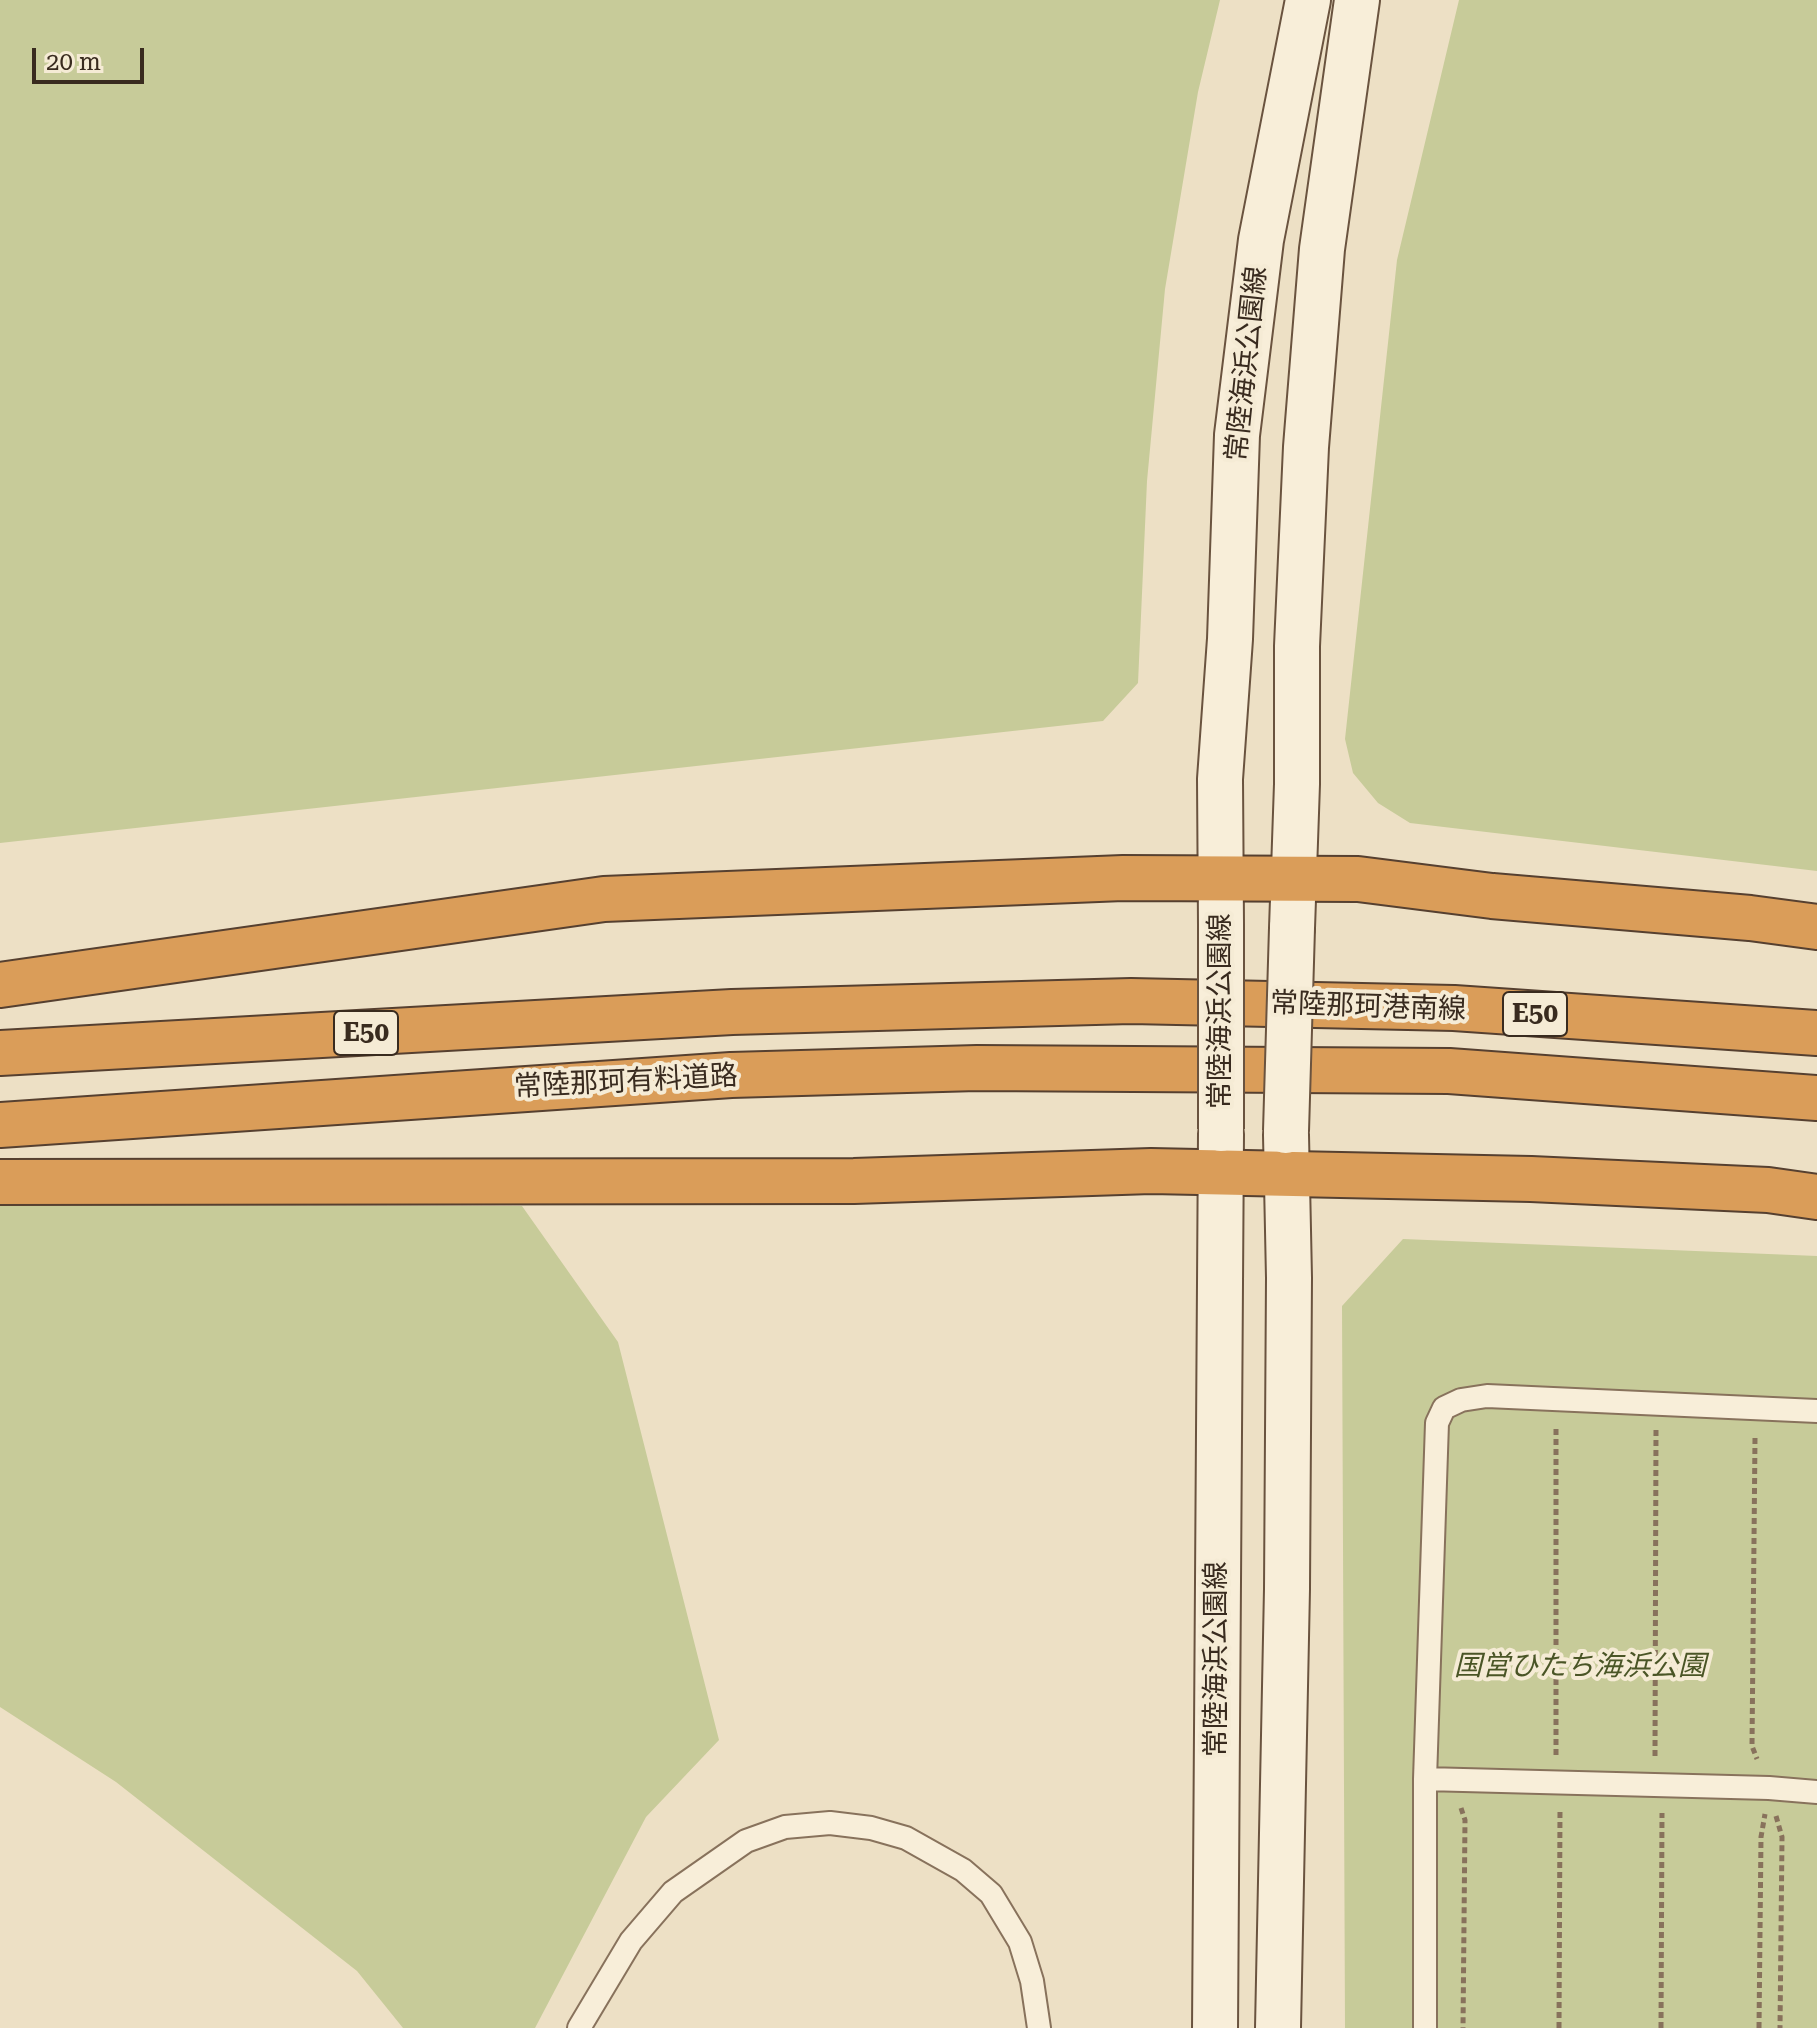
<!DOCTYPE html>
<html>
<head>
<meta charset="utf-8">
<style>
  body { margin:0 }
  #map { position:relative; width:1817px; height:2028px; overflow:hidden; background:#ede0c5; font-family:"Roboto Serif",serif }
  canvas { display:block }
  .scale { position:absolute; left:32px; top:48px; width:112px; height:36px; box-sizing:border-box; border:4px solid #392b1f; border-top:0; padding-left:10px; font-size:24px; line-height:28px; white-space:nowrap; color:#392b1f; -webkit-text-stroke:6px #f5ebd5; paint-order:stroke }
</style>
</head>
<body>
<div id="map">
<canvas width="1817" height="2028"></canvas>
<div class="scale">20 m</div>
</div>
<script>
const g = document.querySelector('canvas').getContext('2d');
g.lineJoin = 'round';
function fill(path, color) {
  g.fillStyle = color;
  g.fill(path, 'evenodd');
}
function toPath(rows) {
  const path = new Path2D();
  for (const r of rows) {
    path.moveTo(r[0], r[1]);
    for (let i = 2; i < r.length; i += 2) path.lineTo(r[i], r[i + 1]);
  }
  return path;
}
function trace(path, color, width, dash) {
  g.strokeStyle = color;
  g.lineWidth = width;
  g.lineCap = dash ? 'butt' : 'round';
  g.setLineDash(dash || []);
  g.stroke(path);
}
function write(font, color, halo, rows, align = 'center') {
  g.font = font + ' "Roboto Serif","Noto Sans JP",serif';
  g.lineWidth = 8;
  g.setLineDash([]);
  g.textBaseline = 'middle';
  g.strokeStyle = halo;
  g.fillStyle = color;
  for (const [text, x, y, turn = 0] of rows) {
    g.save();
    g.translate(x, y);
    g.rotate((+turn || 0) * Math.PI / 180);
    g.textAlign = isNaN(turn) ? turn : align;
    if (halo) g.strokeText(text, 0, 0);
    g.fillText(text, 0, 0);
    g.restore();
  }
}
fill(toPath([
  [0,0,1220,0,1198,92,1165,289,1147,481,1138,683,1103,721,0,843],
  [1459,0,1817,0,1817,871,1410,823,1378,803,1353,773,1345,739,1397,260],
  [0,1205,522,1206,618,1342,719,1740,646,1817,535,2028,403,2028,357,1971,116,1782,0,1707],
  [1403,1239,1817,1256,1817,2028,1345,2028,1342,1306]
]), '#c7cb99');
const service = toPath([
  [1425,1779,1769,1788,1817,1792],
  [579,2028,631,1941,673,1892,746,1841,785,1827,830,1823,871,1828,906,1838,963,1870,991,1894,1020,1942,1032,1981,1039,2028],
  [1425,2028,1425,1779,1437,1423,1444,1408,1461,1400,1487,1396,1817,1411]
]);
const secondary = toPath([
  [1221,925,1220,779,1230,639,1237,435,1261,240,1308,0],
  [1292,928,1297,784,1297,646,1306,447,1322,249,1357,0],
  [1215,2028,1221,1134],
  [1278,2028,1287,1589,1289,1278,1286,1135]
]);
const motorway = toPath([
  [0,985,604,899,1123,878,1358,879,1492,896,1750,918,1817,927],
  [0,1053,732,1012,1131,1001,1454,1008,1817,1033],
  [0,1125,731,1075,977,1068,1449,1071,1817,1098],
  [0,1182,854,1181,1151,1171,1531,1179,1768,1190,1817,1197]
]);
trace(service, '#88725c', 26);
trace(secondary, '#6a533f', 48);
trace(motorway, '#564030', 48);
trace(toPath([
  [1755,1438,1752,1746,1757,1759],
  [1556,1755,1556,1429],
  [1655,1756,1656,1430],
  [1461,1808,1465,1820,1463,2028],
  [1776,1816,1782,1837,1780,2028],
  [1559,2028,1560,1809],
  [1661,2028,1662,1813],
  [1759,2028,1761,1837,1765,1814]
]), '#88725c', 5, [6, 4]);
trace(service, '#f8eed9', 22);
trace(secondary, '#f8eed9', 44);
trace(motorway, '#da9d59', 44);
const secondaryBridge = toPath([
  [1221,1129,1221,925],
  [1286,1131,1292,928]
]);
trace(secondaryBridge, '#6a533f', 48, []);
trace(secondaryBridge, '#f8eed9', 44);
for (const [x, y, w] of [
  [1535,1014,64],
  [366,1033,64]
]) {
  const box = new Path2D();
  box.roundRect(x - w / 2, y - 22, w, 44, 6);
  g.fillStyle = '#f5ebd5';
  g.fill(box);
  trace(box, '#392b1f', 2);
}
write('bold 26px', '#392b1f', null, [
  ["E50",1535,1014],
  ["E50",366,1033]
]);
write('28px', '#392b1f', '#f5ebd5', [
  ["常陸海浜公園線",1247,364,-84],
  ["常陸那珂港南線",1368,1007,2],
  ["常陸海浜公園線",1221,1011,-90],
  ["常陸那珂有料道路",626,1082,-3],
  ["常陸海浜公園線",1217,1659,-90]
]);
write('italic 28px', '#4a5526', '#f5ebd5', [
  ["国営ひたち海浜公園",1580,1667]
]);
</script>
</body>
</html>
